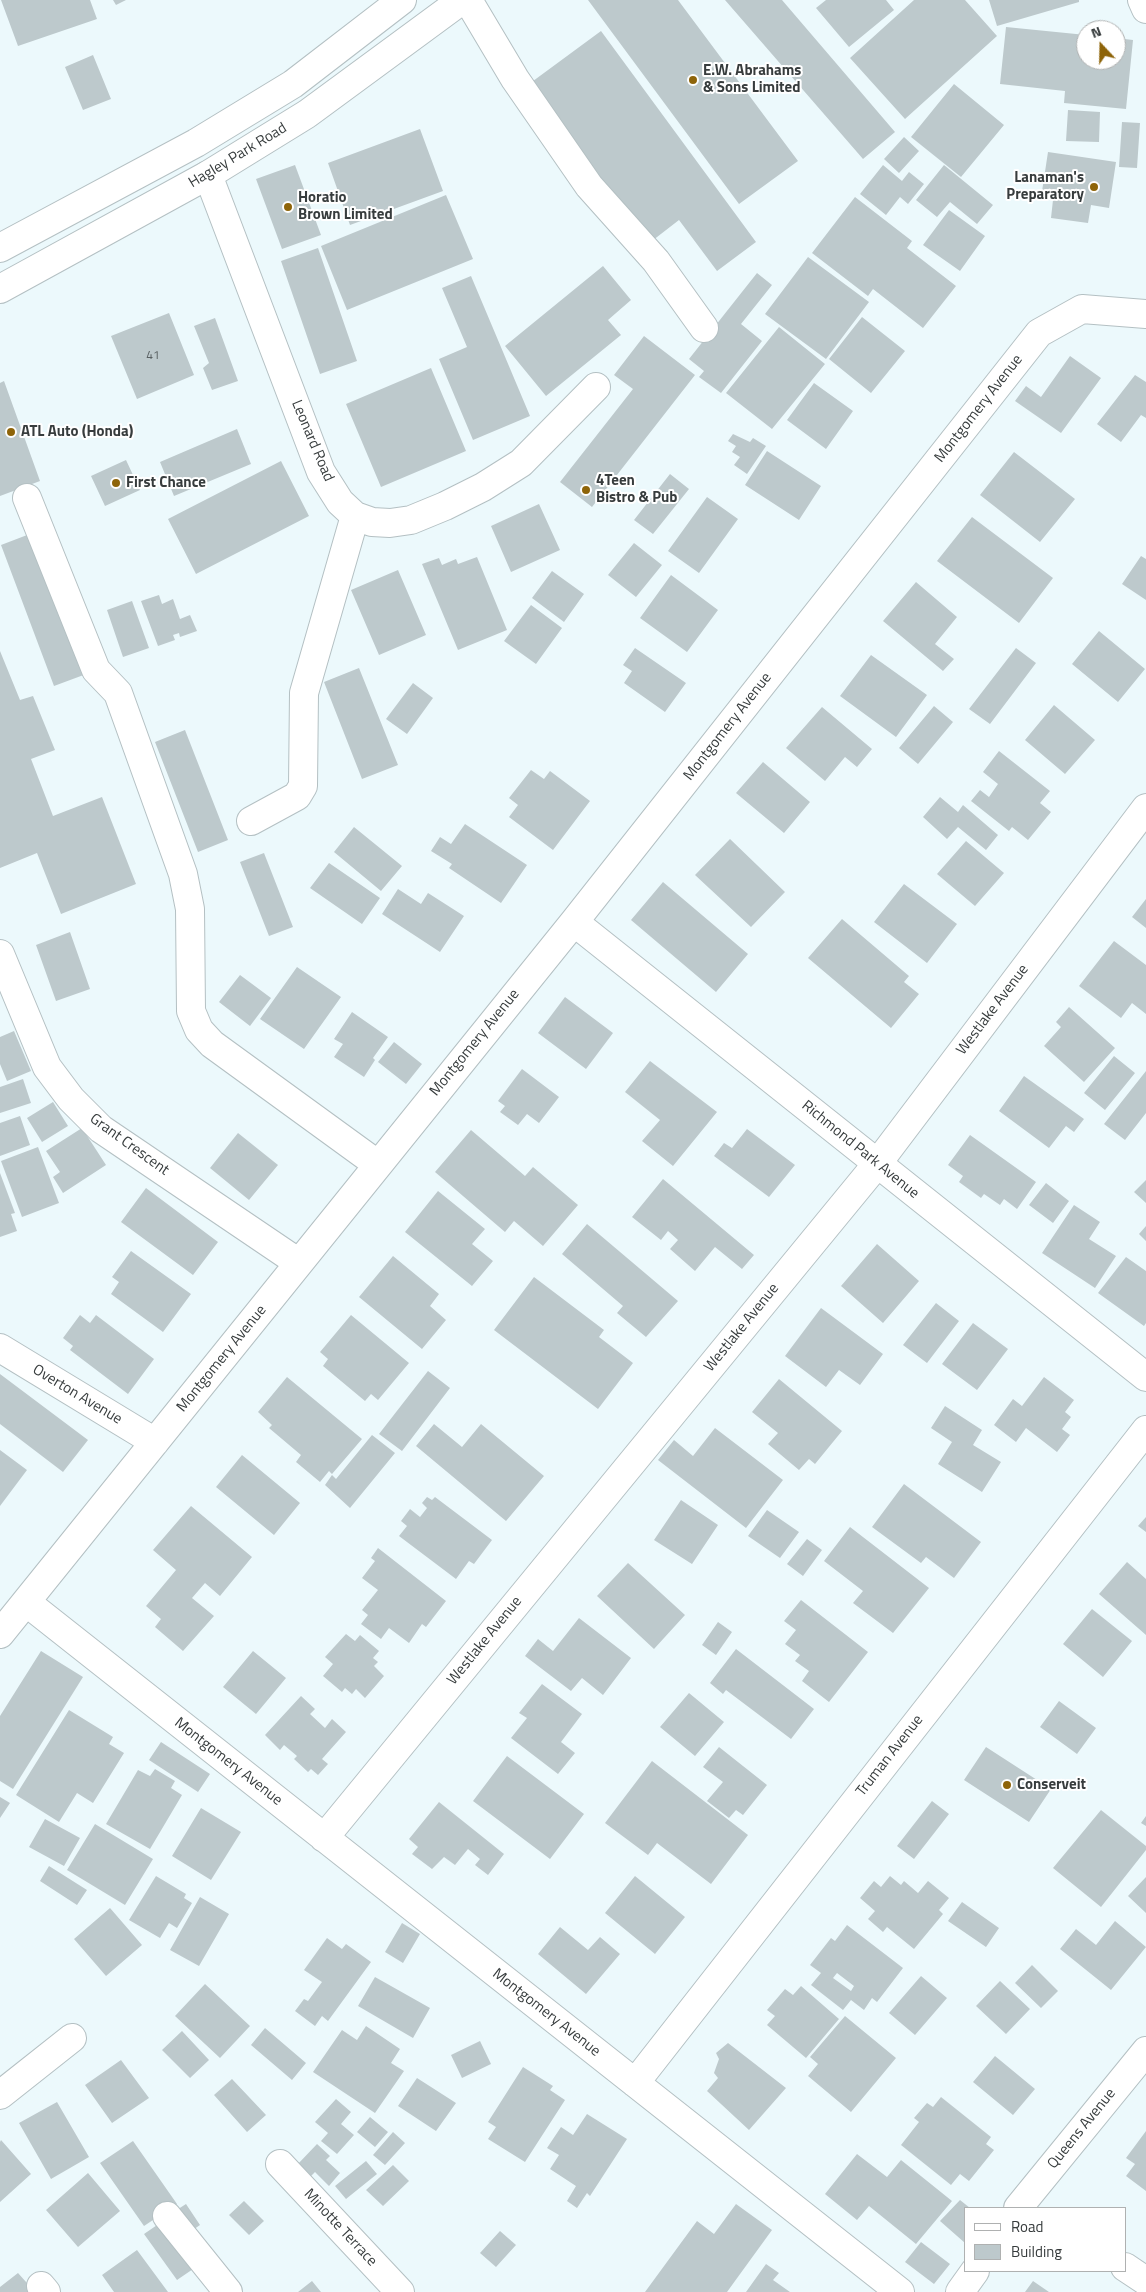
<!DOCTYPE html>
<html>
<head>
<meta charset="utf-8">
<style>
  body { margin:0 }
  #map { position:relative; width:1146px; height:2292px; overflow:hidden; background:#ecf9fc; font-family:"Titillium Web",sans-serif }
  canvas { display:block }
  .legend { position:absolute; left:964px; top:2207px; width:162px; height:65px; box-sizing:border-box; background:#fff; border:1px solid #afb1b1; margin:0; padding:6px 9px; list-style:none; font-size:15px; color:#373c3d }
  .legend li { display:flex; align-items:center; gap:10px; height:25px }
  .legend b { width:25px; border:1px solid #afb1b1 }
  .north { position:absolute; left:1076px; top:20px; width:50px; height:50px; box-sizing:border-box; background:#fff; border:1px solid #afb1b1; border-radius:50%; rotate:339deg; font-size:14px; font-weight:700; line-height:20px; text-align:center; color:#373c3d }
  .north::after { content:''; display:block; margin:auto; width:18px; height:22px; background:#8e6409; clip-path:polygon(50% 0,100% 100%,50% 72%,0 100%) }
</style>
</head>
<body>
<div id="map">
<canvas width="1146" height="2292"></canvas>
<ul class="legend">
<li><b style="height:6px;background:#fff"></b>Road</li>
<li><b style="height:14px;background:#bdc9cc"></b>Building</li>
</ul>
<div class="north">N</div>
</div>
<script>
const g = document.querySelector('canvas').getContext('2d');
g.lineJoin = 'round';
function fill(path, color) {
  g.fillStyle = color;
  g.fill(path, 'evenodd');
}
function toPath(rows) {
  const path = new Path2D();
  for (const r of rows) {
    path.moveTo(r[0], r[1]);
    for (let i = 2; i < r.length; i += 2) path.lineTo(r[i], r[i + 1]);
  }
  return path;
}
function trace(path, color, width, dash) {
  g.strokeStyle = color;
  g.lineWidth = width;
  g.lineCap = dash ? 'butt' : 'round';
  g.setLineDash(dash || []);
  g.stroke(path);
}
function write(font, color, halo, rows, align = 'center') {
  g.font = font + ' "Titillium Web",sans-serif';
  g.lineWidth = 4;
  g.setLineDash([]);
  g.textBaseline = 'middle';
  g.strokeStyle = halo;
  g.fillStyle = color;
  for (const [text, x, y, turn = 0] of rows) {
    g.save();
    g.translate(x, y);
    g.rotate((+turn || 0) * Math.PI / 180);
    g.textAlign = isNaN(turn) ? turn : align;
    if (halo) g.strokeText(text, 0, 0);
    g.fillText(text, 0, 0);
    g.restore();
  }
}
fill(toPath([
  [1,0,90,0,97,19,18,46],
  [113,0,126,0,116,5],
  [588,0,678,0,798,161,739,204],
  [725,0,782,0,895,132,863,159],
  [826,0,886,0,894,10,849,47,816,8],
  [914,0,965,0,997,36,905,119,850,58],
  [989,0,1079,0,1079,2,997,26],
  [1006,27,1086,35,1086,60,1116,60,1116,38,1133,40,1126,109,1064,103,1065,91,1000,84],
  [601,31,756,242,717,271,679,220,648,244,529,84],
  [93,55,111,99,83,110,65,67],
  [954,84,1004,125,961,177,911,137],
  [1068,110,1100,112,1099,142,1066,141],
  [1122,122,1140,123,1137,168,1119,167],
  [420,129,443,191,350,225,328,163],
  [904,137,919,151,899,173,884,159],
  [1048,152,1116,162,1109,208,1091,205,1088,223,1051,218,1053,200,1041,198],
  [295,165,321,235,282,249,256,179],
  [883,165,902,181,909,172,924,184,908,204,900,197,886,215,860,194],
  [944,165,993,205,977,224,950,202,937,217,916,200],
  [446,195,473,259,347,310,321,246],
  [855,197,912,241,907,248,956,286,923,328,873,289,868,296,812,253],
  [949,210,985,236,960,271,923,245],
  [318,248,357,361,320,374,281,261],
  [808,257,869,302,826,359,765,314],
  [603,266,631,300,608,320,621,335,546,396,505,346],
  [757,273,772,285,741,324,762,341,721,393,699,377,704,371,689,359],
  [471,276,530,416,473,440,439,359,467,347,442,288],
  [169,313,194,375,137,399,111,336],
  [862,317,905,351,871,393,829,359],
  [215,318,238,381,212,390,203,368,209,363,194,326],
  [779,327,825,364,772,429,726,393],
  [644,336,695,375,592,507,560,482,633,389,614,375],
  [1070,356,1101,378,1061,433,1015,401,1026,386,1041,397],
  [431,368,466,451,381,487,346,404],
  [1135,375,1146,382,1146,418,1141,415,1121,442,1097,424],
  [4,381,40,481,0,496,0,383],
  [814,383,853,411,826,449,787,420],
  [237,429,251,464,174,496,160,462],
  [733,434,750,442,753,438,766,446,747,474,734,465,740,457,732,452,736,446,728,441],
  [767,451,821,486,799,520,745,485],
  [1014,452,1075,499,1040,542,980,495],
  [126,460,140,490,105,506,91,476],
  [281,461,309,516,196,574,168,519],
  [670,474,689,489,653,534,634,520],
  [707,497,738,519,699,573,668,551],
  [539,504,560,550,511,572,491,526],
  [972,517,1053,578,1019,623,937,561],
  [35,532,89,673,54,686,1,545],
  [634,543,662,565,636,597,608,575],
  [1141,556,1146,559,1146,600,1122,584],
  [477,557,507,630,458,650,422,564,439,558,442,565,456,559,458,564],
  [398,570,426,635,379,655,351,590],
  [552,571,584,594,564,622,532,598],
  [671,575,718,610,687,652,640,618],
  [916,582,957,617,935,644,954,659,943,671,883,621],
  [159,595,162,604,173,599,180,619,190,615,197,631,180,637,179,633,173,635,175,640,158,646,141,601],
  [132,601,149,648,123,657,107,610],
  [531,605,562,628,536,664,504,641],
  [1099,631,1145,669,1118,702,1072,664],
  [635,648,686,683,665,712,624,683,632,671,623,665],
  [1016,648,1036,663,990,724,969,709],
  [0,651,20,700,33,696,55,750,31,759,53,816,102,797,136,884,61,914,37,853,0,868],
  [871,655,927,695,896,737,840,696],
  [359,668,398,765,362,779,324,682],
  [413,683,433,698,407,734,386,719],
  [1054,705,1095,740,1065,774,1025,740],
  [934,706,953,722,918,764,899,748],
  [822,707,872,749,857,767,845,757,825,781,786,748],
  [185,730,228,840,198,852,155,742],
  [999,751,1050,791,1040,803,1051,812,1028,840,1012,827,1009,831,971,801,980,790,989,797,998,784,983,772],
  [763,762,810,802,784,833,736,793],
  [531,770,544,779,550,771,590,801,553,850,509,817,518,805,509,798],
  [940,797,958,812,963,805,998,835,986,850,958,827,947,839,923,817],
  [465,824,527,865,501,903,449,868,452,864,431,851,440,837,451,844],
  [354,827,402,866,381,891,334,852],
  [730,839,785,892,751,927,695,875],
  [966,841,1004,873,975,906,937,874],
  [264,853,293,927,269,936,240,862],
  [329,863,380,898,362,924,310,888],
  [663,882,748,954,716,992,631,920],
  [904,884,957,924,927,963,874,922],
  [398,889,421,904,428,893,464,916,440,952,382,914],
  [1146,899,1146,928,1132,917],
  [842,919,909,976,904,982,919,994,891,1028,808,958],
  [70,932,90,989,56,1001,36,945],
  [1114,941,1146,965,1146,1014,1132,1003,1121,1018,1079,986],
  [297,967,341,997,304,1049,260,1019],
  [240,975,271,998,250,1026,219,1002],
  [565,997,613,1033,586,1069,538,1033],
  [1069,1007,1115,1048,1084,1082,1044,1046,1061,1027,1056,1022],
  [352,1012,388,1037,373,1058,375,1060,364,1077,334,1057,343,1044,334,1039],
  [14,1031,31,1071,7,1081,0,1064,0,1037],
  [394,1042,422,1064,406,1084,378,1062],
  [1114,1056,1135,1073,1105,1110,1084,1093],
  [650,1061,717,1112,673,1166,642,1141,660,1120,625,1092],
  [522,1069,559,1097,539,1123,527,1114,518,1125,500,1112,505,1106,498,1101],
  [1146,1071,1146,1113,1125,1140,1104,1124],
  [1024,1076,1084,1119,1074,1132,1066,1126,1049,1148,999,1111],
  [23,1079,31,1103,0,1113,0,1087],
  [53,1102,68,1126,42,1142,27,1118],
  [20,1116,30,1145,0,1156,0,1123],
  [82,1128,106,1165,63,1193,53,1177,60,1172,46,1151],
  [747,1129,795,1165,769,1197,714,1156,724,1143,732,1148],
  [471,1130,525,1176,533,1167,578,1205,543,1246,514,1221,505,1232,435,1172],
  [238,1133,278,1165,249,1200,210,1168],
  [970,1135,1036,1182,1017,1209,1004,1199,1000,1205,984,1194,981,1198,959,1182,963,1176,948,1165],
  [38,1147,59,1203,22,1217,1,1161],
  [0,1173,15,1213,11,1214,17,1231,0,1237],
  [663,1179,754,1255,742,1269,715,1247,695,1271,670,1249,678,1240,668,1231,661,1240,632,1217],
  [1146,1180,1146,1203,1134,1192],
  [1046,1183,1069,1201,1053,1223,1029,1205],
  [146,1188,218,1242,193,1275,121,1222],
  [438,1191,485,1229,472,1244,493,1261,472,1286,405,1232],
  [1074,1205,1100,1222,1089,1239,1116,1256,1095,1288,1042,1253],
  [587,1224,678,1301,646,1337,617,1313,623,1306,562,1254],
  [1146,1226,1146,1241,1139,1234],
  [877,1244,919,1281,883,1323,841,1286],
  [131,1251,191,1294,163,1332,111,1294,119,1282,112,1277],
  [393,1256,439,1294,430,1306,446,1320,422,1349,359,1297],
  [1126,1257,1146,1271,1146,1323,1144,1326,1098,1293],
  [534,1277,604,1330,599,1337,633,1363,598,1409,494,1330],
  [936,1303,959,1321,927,1363,903,1345],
  [821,1308,883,1354,860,1385,839,1370,826,1387,785,1356],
  [80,1315,90,1323,96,1315,154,1359,128,1394,70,1350,73,1346,63,1338],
  [351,1315,409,1363,378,1400,371,1394,365,1401,323,1366,328,1359,320,1352],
  [973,1323,1008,1349,977,1390,942,1364],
  [428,1371,450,1388,402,1451,379,1434],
  [0,1374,88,1440,63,1472,0,1424],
  [287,1377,362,1439,332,1474,329,1471,320,1482,296,1462,301,1455,269,1428,272,1425,258,1412],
  [1044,1377,1074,1400,1065,1412,1071,1417,1062,1429,1070,1435,1057,1452,1026,1428,1016,1442,994,1425,1013,1399,1022,1406],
  [779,1379,842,1431,815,1464,809,1459,799,1470,768,1444,778,1433,752,1412],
  [945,1406,982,1430,973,1445,1001,1462,982,1492,938,1464,952,1442,931,1428],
  [434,1424,462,1447,481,1424,544,1476,506,1521,416,1446],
  [715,1428,783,1480,746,1528,658,1460,674,1440,693,1456],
  [372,1435,395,1453,350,1508,325,1485,332,1475,336,1479],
  [0,1450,27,1470,0,1506],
  [242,1455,300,1503,274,1535,216,1487],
  [904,1484,981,1542,954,1578,926,1557,921,1563,872,1527],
  [427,1497,432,1500,435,1497,492,1540,474,1564,469,1561,456,1579,399,1536,407,1526,401,1521,410,1509,420,1517,427,1508,422,1503],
  [681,1500,718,1525,692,1564,654,1540],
  [191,1506,252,1557,220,1596,205,1583,192,1598,214,1616,183,1651,155,1627,161,1619,146,1606,176,1570,153,1550],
  [767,1510,799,1532,780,1558,748,1536],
  [1146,1517,1146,1532,1138,1526],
  [850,1527,929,1588,893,1633,853,1603,863,1591,824,1561],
  [807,1539,822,1550,803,1576,787,1564],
  [378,1548,446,1601,426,1627,422,1624,409,1643,389,1628,381,1639,361,1624,368,1615,362,1610,378,1590,362,1578,375,1561,371,1558],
  [1127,1562,1146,1579,1146,1635,1099,1594],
  [628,1563,685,1615,654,1649,597,1596],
  [801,1600,868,1652,829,1702,802,1681,809,1671,795,1661,800,1655,785,1644,796,1630,784,1621],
  [1092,1609,1132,1641,1103,1677,1063,1644],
  [579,1618,631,1658,603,1695,582,1678,571,1691,525,1656,538,1639,553,1651],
  [718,1622,732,1632,716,1655,702,1645],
  [346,1634,355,1641,360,1635,379,1651,373,1658,378,1662,374,1666,384,1676,365,1698,356,1689,352,1694,345,1688,342,1692,323,1676,333,1664,325,1657],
  [736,1649,814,1709,791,1739,726,1690,723,1694,710,1683],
  [41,1651,83,1677,13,1789,0,1781,0,1716],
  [253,1651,286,1678,256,1714,223,1687],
  [542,1684,582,1714,561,1742,575,1753,558,1774,511,1738,527,1718,519,1713],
  [689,1693,724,1722,695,1756,660,1727],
  [301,1696,315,1709,310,1714,325,1728,332,1719,346,1732,322,1759,328,1764,318,1775,311,1769,308,1772,294,1759,297,1756,284,1745,280,1750,265,1735],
  [1059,1701,1096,1728,1077,1754,1040,1727],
  [69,1710,113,1737,109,1744,124,1753,93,1803,77,1793,59,1822,16,1795],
  [161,1742,210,1774,198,1792,149,1760],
  [719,1747,767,1785,743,1815,736,1810,729,1818,707,1801,723,1782,703,1767],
  [986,1747,1051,1789,1029,1822,964,1780],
  [507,1756,584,1814,550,1859,473,1801],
  [652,1761,748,1835,711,1884,657,1843,648,1855,605,1823],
  [155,1769,175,1781,171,1788,182,1795,150,1849,106,1824,138,1770,150,1776],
  [0,1797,10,1803,0,1818],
  [932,1801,949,1814,914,1859,897,1846],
  [439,1802,504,1854,488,1875,475,1865,480,1859,468,1849,455,1865,444,1857,432,1869,412,1854,418,1847,409,1839],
  [201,1808,241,1832,211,1880,172,1856],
  [1101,1810,1146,1846,1146,1850,1101,1907,1053,1868],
  [1146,1816,1146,1826,1141,1823],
  [45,1819,80,1838,64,1866,29,1847],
  [95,1824,153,1859,125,1905,67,1870],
  [49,1866,87,1890,77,1905,40,1881],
  [156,1876,186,1894,184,1898,192,1903,177,1928,169,1923,160,1938,129,1920],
  [635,1876,685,1917,655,1954,605,1913],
  [890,1876,901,1885,904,1881,918,1893,928,1881,949,1898,939,1910,943,1914,914,1949,887,1927,883,1932,868,1919,875,1911,860,1898,874,1881,881,1887],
  [1146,1877,1146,1913,1128,1896],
  [200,1897,229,1914,199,1966,170,1950],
  [962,1902,999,1928,986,1947,948,1921],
  [110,1908,142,1945,106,1976,74,1939],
  [1115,1921,1146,1947,1111,1990,1060,1949,1076,1929,1096,1945],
  [402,1923,420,1934,403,1963,385,1952],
  [847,1925,903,1968,877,2002,872,1998,864,2010,851,2000,843,2010,811,1985,821,1973,810,1965,831,1938,835,1941],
  [837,1973,854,1986,851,1991,833,1978],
  [560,1927,588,1950,600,1937,620,1954,586,1994,538,1954],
  [327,1938,342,1949,346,1944,371,1962,328,2021,322,2016,315,2026,295,2011,304,1999,308,2001,322,1982,304,1970],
  [1032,1965,1058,1991,1041,2008,1015,1983],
  [921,1976,947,1998,915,2035,889,2013],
  [375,1977,430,2008,413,2038,358,2006],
  [1000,1981,1030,2009,1006,2034,976,2006],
  [205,1984,250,2026,220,2058,175,2016],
  [801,1986,839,2019,806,2058,767,2025,775,2016,767,2010,785,1989,793,1995],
  [845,2016,896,2058,851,2112,808,2076,818,2064,810,2057],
  [366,2026,400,2049,391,2063,404,2071,375,2113,313,2072,342,2030,357,2040],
  [265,2028,306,2063,292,2080,251,2045],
  [182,2031,209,2060,190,2078,162,2050],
  [480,2041,491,2064,462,2078,451,2055],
  [728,2043,786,2088,749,2130,707,2091,718,2078,714,2073,719,2059,716,2053],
  [995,2056,1035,2089,1013,2115,973,2082],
  [121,2060,149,2098,112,2123,85,2085],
  [523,2067,553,2086,550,2090,565,2100,525,2162,488,2139,496,2127,488,2122],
  [417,2078,456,2103,436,2131,398,2106],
  [232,2079,266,2115,247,2132,214,2095],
  [941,2097,991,2137,986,2144,994,2150,969,2181,960,2174,951,2185,901,2145,919,2122,914,2118,927,2103,933,2107],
  [336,2099,351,2112,341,2124,354,2135,337,2154,321,2141,328,2133,315,2122],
  [57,2102,89,2157,51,2179,19,2123],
  [587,2114,627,2139,590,2196,587,2193,577,2208,567,2201,576,2186,550,2169,559,2155,547,2148,561,2127,573,2135],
  [370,2117,388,2132,375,2147,357,2132],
  [1146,2131,1146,2191,1126,2176,1135,2164,1126,2158],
  [393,2132,405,2143,385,2165,373,2155],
  [1,2140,31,2174,0,2202,0,2142],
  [133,2141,177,2204,144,2226,100,2163],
  [317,2144,330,2156,326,2160,340,2173,329,2186,315,2172,310,2177,297,2165],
  [857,2154,887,2177,901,2160,952,2201,916,2244,869,2206,857,2220,825,2194],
  [366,2161,377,2174,346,2199,335,2186],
  [393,2165,409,2181,383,2206,366,2190],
  [88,2173,120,2211,78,2247,46,2210],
  [960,2200,970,2208,965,2208,965,2243,940,2221],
  [244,2201,264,2221,249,2235,229,2215],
  [186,2204,200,2225,187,2234,172,2213],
  [736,2204,772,2230,727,2292,645,2292,697,2221,714,2234],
  [163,2221,196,2267,177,2280,144,2234],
  [500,2231,516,2245,496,2267,480,2253],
  [921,2242,950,2264,934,2284,905,2262],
  [137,2250,168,2292,114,2292,102,2275],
  [766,2264,779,2273,773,2280,790,2292,746,2292],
  [18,2273,35,2292,0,2292,0,2287],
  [312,2281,321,2292,298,2292],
  [1033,2281,1049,2292,1025,2292]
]), '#bdc9cc');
const minor = toPath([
  [468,0,515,79,589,186,656,261,704,328],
  [1142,0,1146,9],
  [208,175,321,472,340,502,355,516,372,522,390,523,411,520,445,506,483,487,521,463,596,387],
  [27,498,96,670,118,693,183,874,190,909,191,1011,199,1030,212,1044,377,1164],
  [251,821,297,796,303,786,304,693,355,516],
  [574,922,1146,1377],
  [0,954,47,1067,71,1099,101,1129,299,1263],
  [0,1348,155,1442],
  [26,1602,900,2292],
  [0,1634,574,922,1039,333,1082,309,1146,314],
  [324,1838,877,1164,1146,808],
  [635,2083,1146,1430],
  [0,2095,72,2038],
  [280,2164,400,2292],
  [1018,2208,1146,2051],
  [167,2216,228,2292],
  [1125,2267,1146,2281],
  [41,2286,46,2292],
  [960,2292,975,2271]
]);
const major = toPath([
  [0,248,196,143,293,84,402,0],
  [0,289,208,175,307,114,462,0]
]);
trace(minor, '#b4c0c3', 30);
trace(major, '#b4c0c3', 30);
trace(minor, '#fff', 28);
trace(major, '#fff', 28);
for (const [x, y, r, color] of [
  [693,80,5,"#8e6409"],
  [1094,187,5,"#8e6409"],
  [288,207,5,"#8e6409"],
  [11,432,5,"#8e6409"],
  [116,483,5,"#8e6409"],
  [586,490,5,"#8e6409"],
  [1007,1785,5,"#8e6409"]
]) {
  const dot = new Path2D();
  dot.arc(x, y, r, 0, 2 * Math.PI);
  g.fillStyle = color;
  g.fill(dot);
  trace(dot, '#fff', 2);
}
write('12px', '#585f61', null, [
  ["41",153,356]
]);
write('bold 15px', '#373c3d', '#fff', [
  ["E.W. Abrahams",703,71],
  ["& Sons Limited",703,88],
  ["Lanaman's",1084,178,"right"],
  ["Preparatory",1084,195,"right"],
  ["Horatio",298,198],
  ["Brown Limited",298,215],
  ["ATL Auto (Honda)",21,432],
  ["4Teen",596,481],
  ["Bistro & Pub",596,498],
  ["First Chance",126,483],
  ["Conserveit",1017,1785]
], 'left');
write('15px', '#373c3d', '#fff', [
  ["Hagley Park Road",238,156,-31],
  ["Montgomery Avenue",979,409,-52],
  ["Leonard Road",312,441,67],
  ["Montgomery Avenue",728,727,-52],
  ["Westlake Avenue",993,1010,-53],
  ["Montgomery Avenue",475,1043,-51],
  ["Grant Crescent",129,1145,36],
  ["Richmond Park Avenue",860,1150,39],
  ["Westlake Avenue",742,1328,-51],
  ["Montgomery Avenue",222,1359,-51],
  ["Overton Avenue",77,1395,31],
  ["Westlake Avenue",485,1641,-51],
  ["Truman Avenue",890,1756,-52],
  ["Montgomery Avenue",228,1762,38],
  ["Montgomery Avenue",546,2013,38],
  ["Queens Avenue",1082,2129,-51],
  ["Minotte Terrace",340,2228,47]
]);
</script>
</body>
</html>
